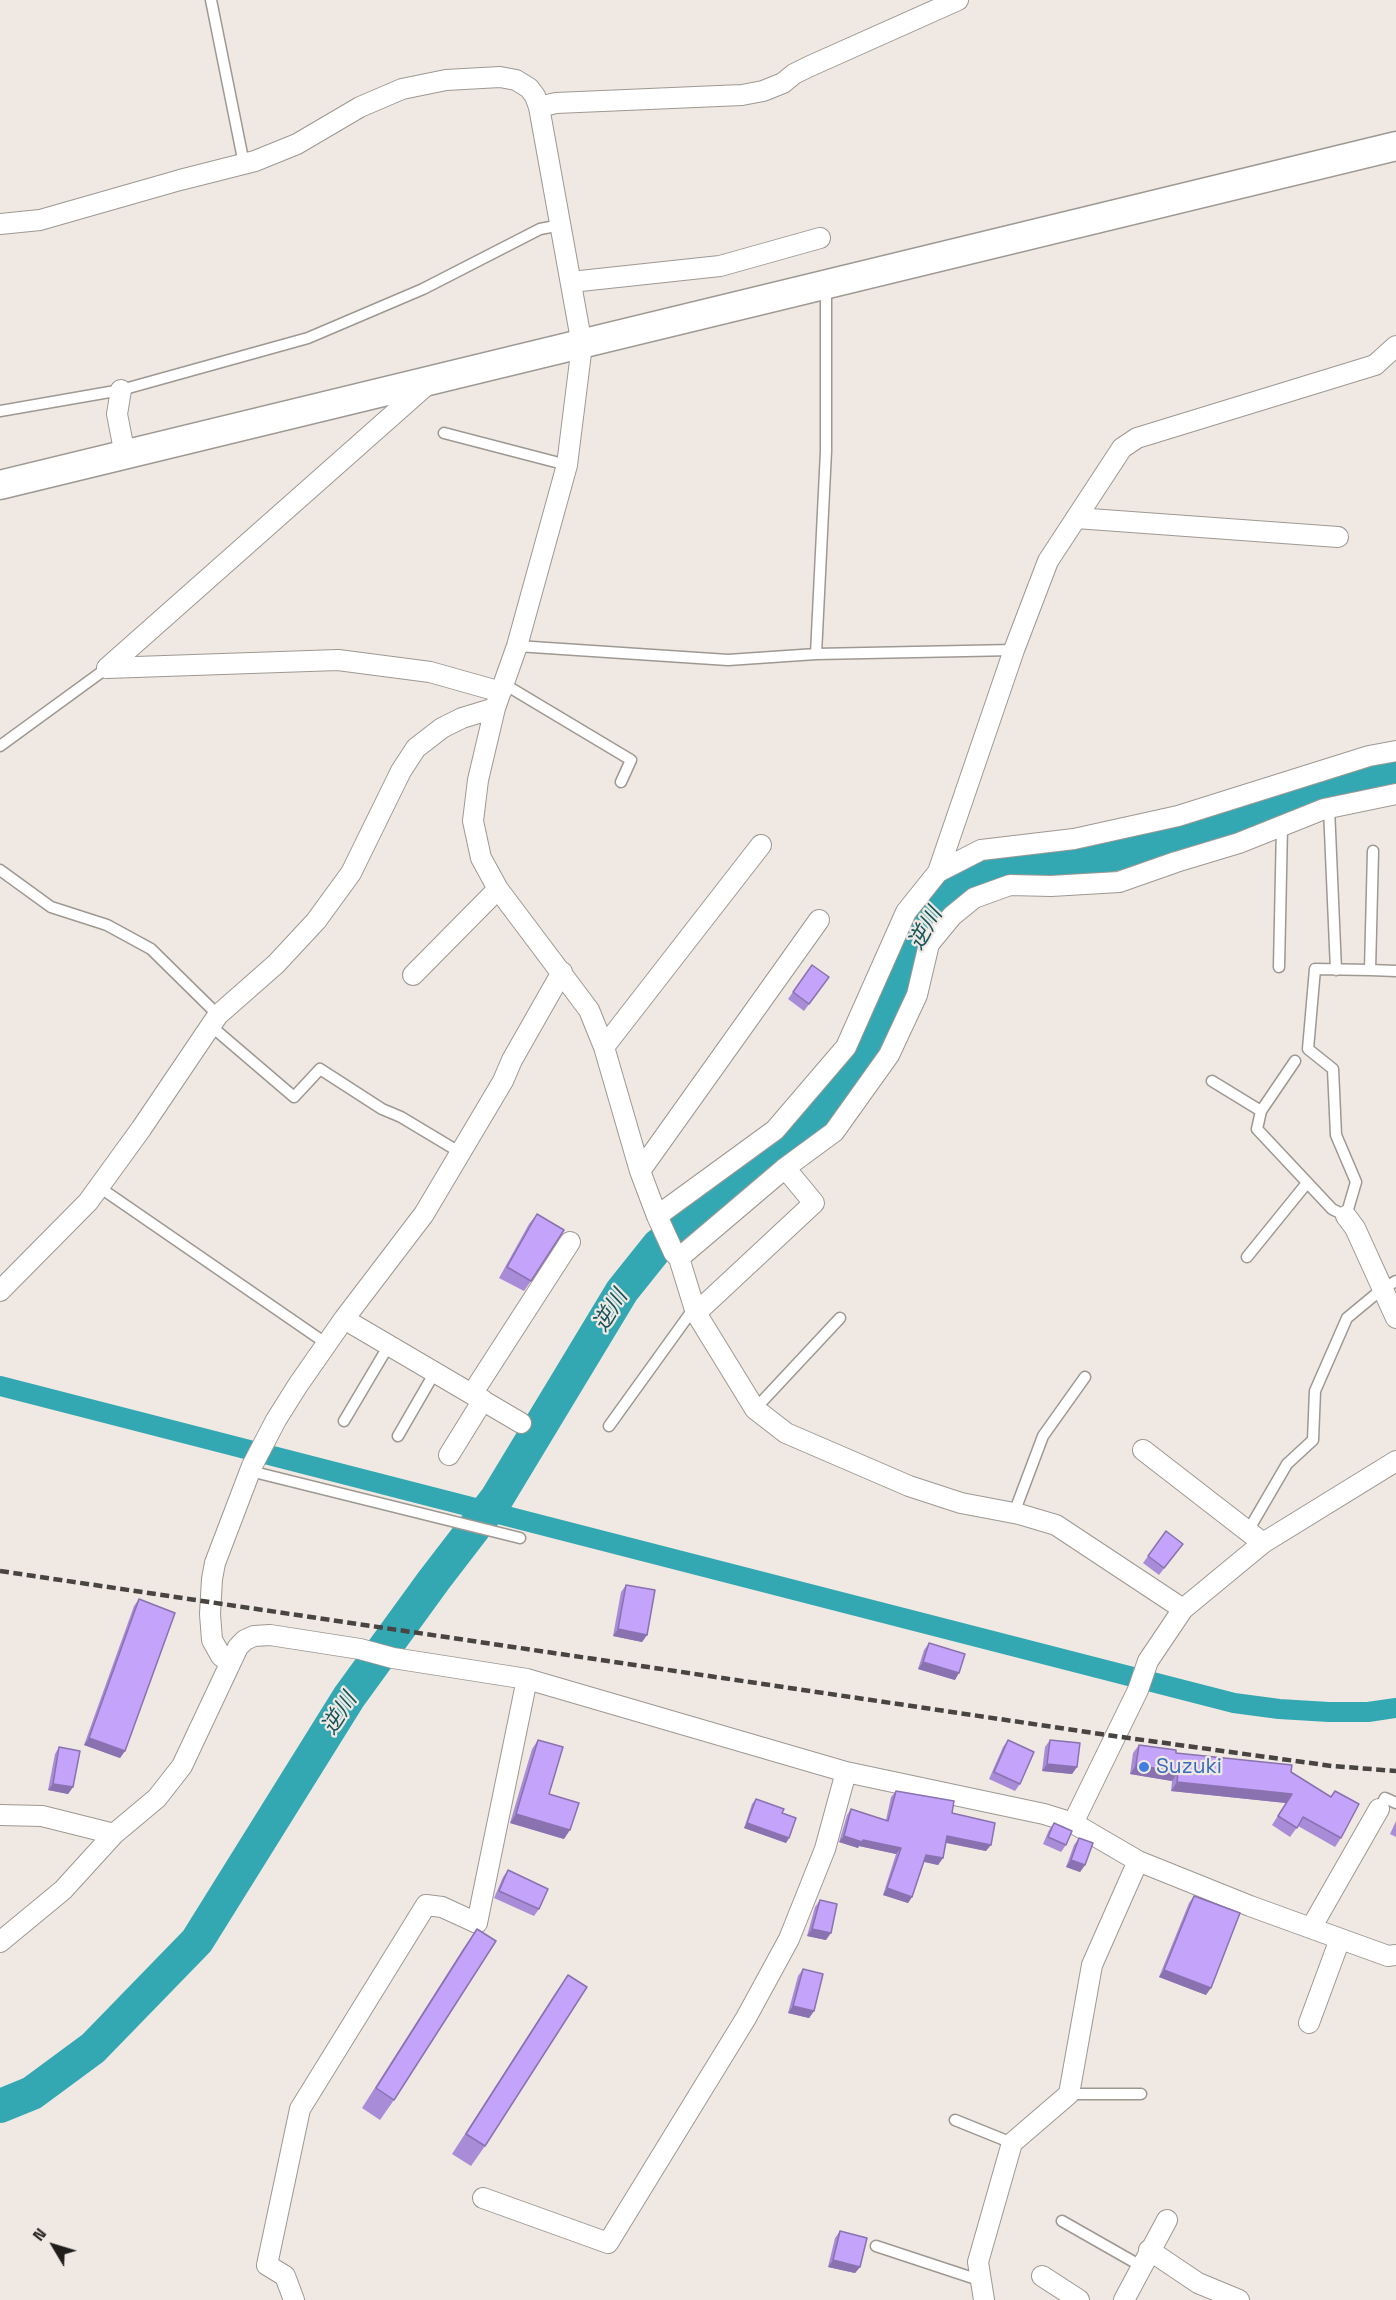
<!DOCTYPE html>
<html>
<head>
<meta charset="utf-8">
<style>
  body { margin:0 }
  #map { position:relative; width:1396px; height:2300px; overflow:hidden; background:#f0e9e3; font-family:"Space Grotesk",sans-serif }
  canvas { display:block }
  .north { position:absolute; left:24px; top:2216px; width:60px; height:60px; -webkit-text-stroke:4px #f0e9e3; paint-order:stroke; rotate:308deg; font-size:16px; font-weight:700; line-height:24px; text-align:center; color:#201e1c }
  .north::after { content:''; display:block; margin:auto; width:21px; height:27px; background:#201e1c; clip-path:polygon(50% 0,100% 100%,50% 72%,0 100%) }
</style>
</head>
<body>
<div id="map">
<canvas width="1396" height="2300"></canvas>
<div class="north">N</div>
</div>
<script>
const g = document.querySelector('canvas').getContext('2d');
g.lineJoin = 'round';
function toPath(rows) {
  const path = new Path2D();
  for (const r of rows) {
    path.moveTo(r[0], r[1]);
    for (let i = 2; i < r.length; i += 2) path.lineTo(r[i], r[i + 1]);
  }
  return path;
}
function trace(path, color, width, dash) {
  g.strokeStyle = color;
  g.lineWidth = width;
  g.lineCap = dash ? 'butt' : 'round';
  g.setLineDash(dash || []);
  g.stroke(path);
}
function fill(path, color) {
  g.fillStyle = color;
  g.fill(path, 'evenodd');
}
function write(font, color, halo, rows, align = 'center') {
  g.font = font + ' "Space Grotesk","Noto Sans JP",sans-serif';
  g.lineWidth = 4.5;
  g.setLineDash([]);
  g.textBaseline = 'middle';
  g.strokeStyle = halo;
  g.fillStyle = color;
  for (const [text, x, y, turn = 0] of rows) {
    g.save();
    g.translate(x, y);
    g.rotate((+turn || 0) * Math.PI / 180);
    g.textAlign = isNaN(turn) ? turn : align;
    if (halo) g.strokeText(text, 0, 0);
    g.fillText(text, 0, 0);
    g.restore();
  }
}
trace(toPath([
  [0,1386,1234,1703,1279,1709,1329,1712,1368,1712,1396,1708]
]), '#34a8b2', 20);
trace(toPath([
  [0,2106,32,2093,93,2048,197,1941,349,1697,434,1580,497,1498,622,1291,658,1246,816,1118,870,1046,897,980,922,930,946,895,970,879,998,867,1085,861,1174,840,1396,772]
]), '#34a8b2', 34);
const lane = toPath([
  [211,0,244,164],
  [0,411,121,390,308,338,423,289,540,229,561,225],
  [444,433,567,465],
  [517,646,728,660,816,654,1014,650],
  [816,654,826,451,826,286],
  [504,684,631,760,621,782],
  [0,746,107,668],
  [1329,808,1336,970],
  [1373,851,1370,970,1396,971],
  [0,870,51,907,107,925,151,949,218,1015],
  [1279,967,1282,826],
  [211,1026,294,1097,320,1069,382,1109,401,1117,461,1153],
  [1212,1081,1261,1111,1295,1061],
  [1261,1111,1257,1129,1332,1209,1346,1216,1356,1182,1336,1135,1333,1069,1308,1049,1315,969,1370,970],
  [99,1187,327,1344],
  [1247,1257,1307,1183],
  [755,1409,840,1318],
  [344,1421,389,1345],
  [609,1426,694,1308],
  [398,1436,435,1372],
  [250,1471,520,1538],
  [1014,1513,1043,1436,1085,1377],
  [1248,1531,1287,1464,1313,1440,1315,1391,1347,1318,1382,1289,1396,1281],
  [1379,1809,1385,1798,1396,1803],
  [1069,2094,1141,2094],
  [955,2120,1012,2143],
  [1062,2221,1141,2266],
  [876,2246,982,2281]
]);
const street = toPath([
  [539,107,556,103,742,95,763,91,783,83,794,74,808,67,958,0],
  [0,224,40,220,180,180,255,161,297,144,360,107,402,89,446,80,500,77,516,80,529,88,535,96,539,107,582,345,567,465,517,646,495,708,478,780,473,821,481,858,498,889,589,1010,604,1047,640,1171,657,1216,674,1253,679,1258,696,1313,755,1409,786,1433,909,1486,961,1503,1019,1514,1056,1525,1183,1609],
  [571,282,720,266,820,238],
  [430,382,107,668,338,660,430,672,501,692],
  [121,390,117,414,125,455],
  [1076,518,1338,537],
  [938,872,1014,650,1048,561,1122,448,1137,438,1375,365,1396,346],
  [413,975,498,889],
  [604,1047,761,845],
  [640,1171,819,920],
  [657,1216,775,1130,846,1047,906,912,938,872,981,850,1074,839,1178,816,1369,756,1396,751],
  [1346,1216,1355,1228,1396,1318],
  [679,1258,785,1168,834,1132,889,1055,917,995,929,944,952,916,974,898,1010,885,1051,886,1119,882,1176,862,1239,843,1324,809,1396,794],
  [0,1291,88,1202,141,1129,218,1015,276,964,316,921,351,873,401,771,416,748,442,728,462,718,495,708],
  [696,1313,814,1203,785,1168],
  [344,1319,521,1423],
  [472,1394,570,1242],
  [1143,1450,1263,1543],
  [449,1455,483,1400],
  [229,1662,221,1656,212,1640,210,1614,212,1579,215,1563,252,1466,276,1420,298,1385,344,1319,424,1214,503,1081,512,1060,562,972],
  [0,1815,42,1816,114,1834],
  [1073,1823,1138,1690,1148,1661,1183,1609,1263,1543,1396,1461],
  [1311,1928,1379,1809],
  [0,1942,63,1890,114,1834,157,1798,182,1766,238,1647,245,1640,254,1636,270,1635,360,1649,393,1658,527,1679,846,1772,1044,1814,1073,1823,1138,1861,1250,1906,1352,1943,1388,1956,1396,1955],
  [1309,2023,1340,1939],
  [483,2198,608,2243,746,2018,789,1939,825,1849,846,1772],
  [1149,2250,1198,2283,1239,2300],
  [1042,2276,1079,2300],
  [294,2300,285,2276,267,2265,300,2109,426,1905,442,1907,477,1923,527,1679],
  [984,2300,978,2262,1012,2143,1069,2094,1092,1965,1138,1861],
  [1124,2300,1167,2220]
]);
const secondary = toPath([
  [0,485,1396,146]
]);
trace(lane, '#9e9892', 13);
trace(street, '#9e9892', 22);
trace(secondary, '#9e9892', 31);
trace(lane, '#fff', 10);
trace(street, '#fff', 20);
trace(secondary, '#fff', 28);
trace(toPath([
  [0,1571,1114,1736,1332,1766,1396,1771]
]), '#474441', 4.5, [9, 4.5]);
fill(toPath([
  [812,965,829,977,804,1011,788,999],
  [537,1214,531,1281,524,1291,499,1278,529,1224],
  [1166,1531,1183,1544,1159,1575,1143,1563],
  [626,1585,647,1635,642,1642,613,1636,621,1592],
  [139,1599,125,1751,120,1758,84,1745,134,1606],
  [929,1643,955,1680,918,1669,924,1650],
  [538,1740,549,1794,564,1839,510,1823,532,1749],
  [1008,1740,1020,1784,1015,1791,989,1779,1003,1747],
  [1050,1740,1077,1767,1072,1774,1042,1771,1045,1747],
  [1139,1745,1176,1753,1291,1772,1330,1797,1335,1791,1341,1838,1335,1847,1298,1826,1290,1837,1272,1825,1286,1803,1171,1791,1172,1781,1130,1774,1133,1753],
  [59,1747,73,1787,68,1794,48,1790,55,1754],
  [896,1791,952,1813,986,1851,946,1843,943,1858,938,1865,924,1862,912,1897,908,1903,883,1895,896,1854,859,1846,858,1848,839,1842,847,1815,851,1809,886,1820,891,1797],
  [756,1799,782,1813,789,1838,786,1843,744,1828,752,1804],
  [1396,1821,1396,1837,1390,1834],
  [1054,1823,1066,1845,1061,1852,1043,1844,1049,1830],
  [1079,1838,1085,1865,1080,1872,1066,1867,1074,1845],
  [508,1870,539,1909,534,1916,494,1898,503,1877],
  [1194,1896,1206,1995,1159,1977,1189,1903],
  [820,1900,826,1940,807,1936,815,1907],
  [477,1929,394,2100,380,2120,362,2108,463,1949],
  [803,1969,814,2011,809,2018,788,2013,798,1976],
  [568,1975,485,2146,471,2166,452,2154,554,1995],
  [840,2231,860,2267,855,2273,828,2267,835,2238]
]), '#a98cd7');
fill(toPath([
  [618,1629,647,1635,642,1642,613,1636],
  [923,1662,959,1673,955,1680,918,1669],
  [89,1738,125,1751,120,1758,84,1745],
  [1047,1764,1077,1767,1072,1774,1042,1771],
  [1136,1765,1178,1772,1172,1781,1130,1774],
  [1177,1782,1292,1794,1286,1803,1171,1791],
  [53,1784,73,1787,68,1794,48,1790],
  [516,1814,570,1830,564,1839,510,1823],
  [747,1823,789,1838,786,1843,744,1828],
  [844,1836,901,1848,896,1854,859,1846,858,1848,839,1842],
  [947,1836,991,1845,986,1851,943,1842],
  [926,1855,943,1858,938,1865,921,1861],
  [1071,1860,1085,1865,1080,1872,1066,1867],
  [887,1888,912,1897,908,1903,883,1895],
  [812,1929,831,1933,826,1940,807,1936],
  [1164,1970,1211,1988,1206,1995,1159,1977],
  [793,2006,814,2011,809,2018,788,2013],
  [833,2260,860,2267,855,2273,828,2267]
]), '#8972af');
const building = toPath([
  [812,965,829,977,809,1004,793,992,812,965],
  [537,1214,564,1230,531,1281,507,1267,537,1214],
  [1166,1531,1183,1544,1164,1568,1148,1556,1166,1531],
  [626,1585,655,1590,647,1635,618,1629,626,1585],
  [139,1599,175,1613,125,1751,89,1738,139,1599],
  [929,1643,965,1654,959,1673,923,1662,929,1643],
  [538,1740,563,1747,549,1794,579,1803,570,1830,516,1814,538,1740],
  [1008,1740,1034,1752,1020,1784,994,1772,1008,1740],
  [1050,1740,1080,1743,1077,1767,1047,1764,1050,1740],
  [1139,1745,1176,1750,1176,1753,1292,1765,1291,1772,1331,1797,1335,1791,1359,1804,1341,1838,1303,1817,1297,1828,1278,1816,1292,1794,1177,1782,1178,1772,1136,1765,1139,1745],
  [59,1747,80,1751,73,1787,53,1784,59,1747],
  [896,1791,954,1801,952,1813,995,1823,991,1845,947,1836,943,1858,926,1855,912,1897,887,1888,901,1848,863,1840,862,1842,844,1836,851,1809,888,1821,896,1791],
  [756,1799,784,1809,782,1813,796,1818,789,1838,747,1823,756,1799],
  [1054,1823,1072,1831,1066,1845,1048,1837,1054,1823],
  [1079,1838,1093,1843,1085,1865,1071,1860,1079,1838],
  [508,1870,548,1889,539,1909,499,1891,508,1870],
  [1194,1896,1240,1913,1211,1988,1164,1970,1194,1896],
  [820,1900,837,1904,831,1933,812,1929,820,1900],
  [477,1929,496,1941,394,2100,376,2088,477,1929],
  [803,1969,823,1974,814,2011,793,2006,803,1969],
  [568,1975,587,1987,485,2146,466,2134,568,1975],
  [840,2231,867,2238,860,2267,833,2260,840,2231]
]);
fill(building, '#c4a3fa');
trace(building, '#8972af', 1.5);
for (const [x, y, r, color] of [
  [1144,1767,6,"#3f7fe0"]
]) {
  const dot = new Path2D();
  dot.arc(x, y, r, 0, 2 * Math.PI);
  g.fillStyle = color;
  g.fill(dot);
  trace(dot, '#f0e9e3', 2);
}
write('21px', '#366cbe', '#f0e9e3', [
  ["Suzuki",1156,1767]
], 'left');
write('italic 22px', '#14545a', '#f0e9e3', [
  ["逆川",926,929,-60],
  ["逆川",611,1311,-58],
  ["逆川",340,1714,-57]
]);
</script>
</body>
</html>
